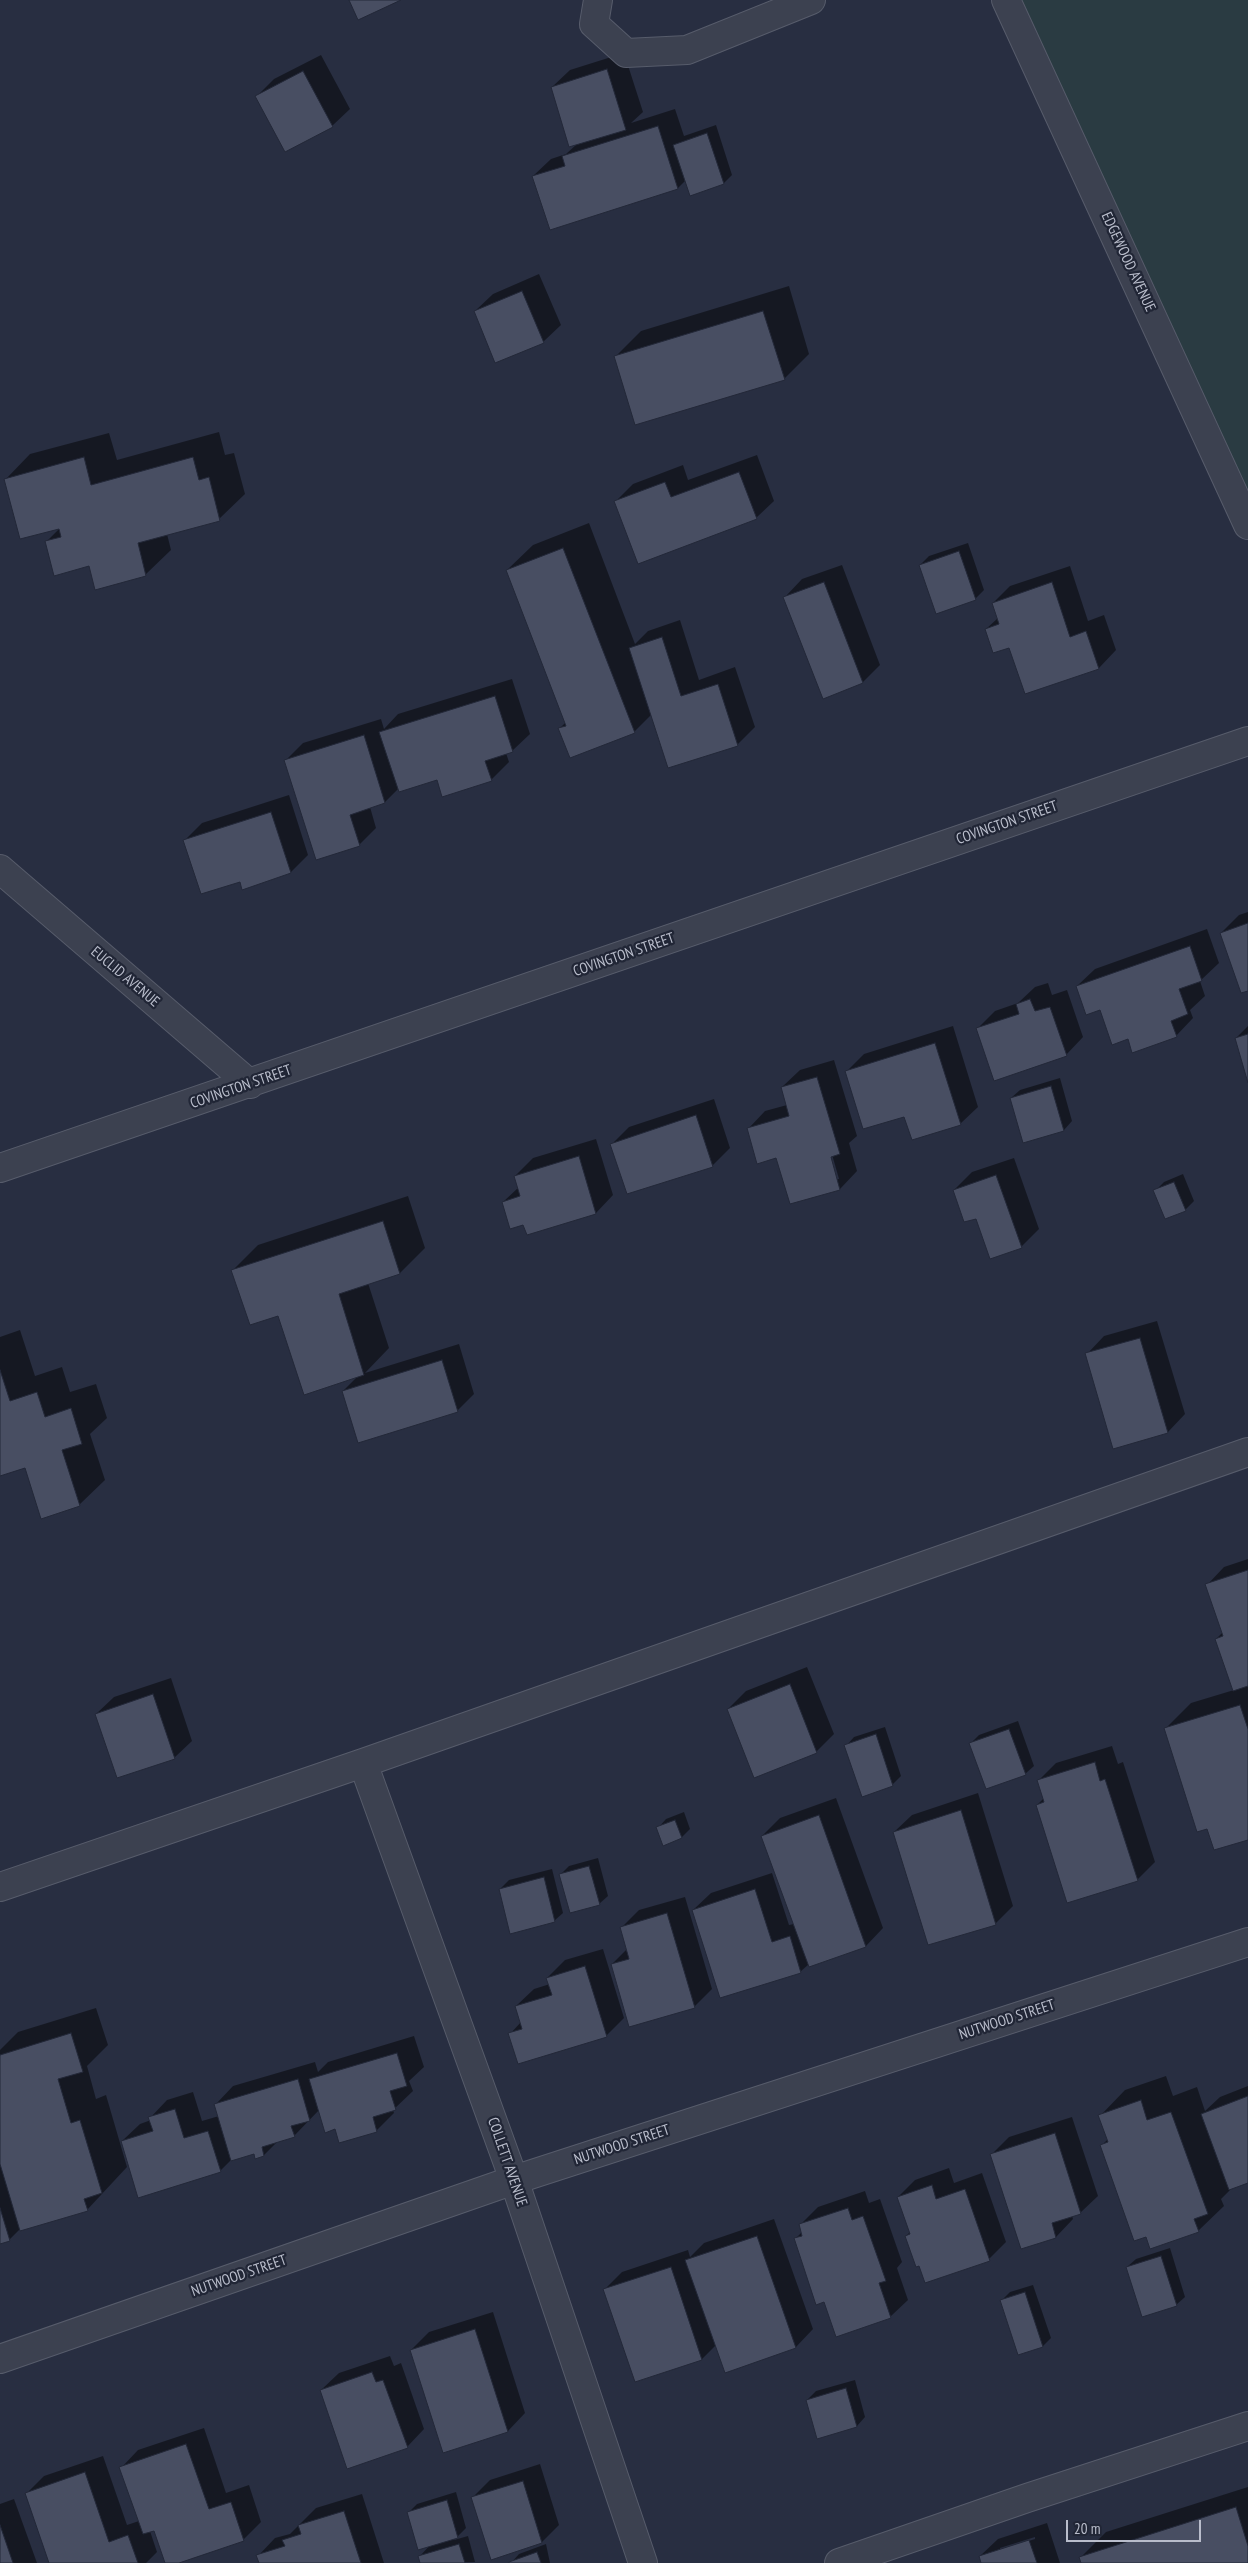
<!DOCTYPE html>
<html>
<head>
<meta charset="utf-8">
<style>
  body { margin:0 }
  #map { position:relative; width:1248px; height:2563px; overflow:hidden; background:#282e41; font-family:"PT Sans Narrow",sans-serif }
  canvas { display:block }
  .scale { position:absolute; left:1066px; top:2520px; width:135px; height:22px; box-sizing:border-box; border:2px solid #b9bdcb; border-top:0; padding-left:6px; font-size:15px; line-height:18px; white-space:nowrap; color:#b9bdcb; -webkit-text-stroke:4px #212636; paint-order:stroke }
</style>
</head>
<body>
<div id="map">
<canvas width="1248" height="2563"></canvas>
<div class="scale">20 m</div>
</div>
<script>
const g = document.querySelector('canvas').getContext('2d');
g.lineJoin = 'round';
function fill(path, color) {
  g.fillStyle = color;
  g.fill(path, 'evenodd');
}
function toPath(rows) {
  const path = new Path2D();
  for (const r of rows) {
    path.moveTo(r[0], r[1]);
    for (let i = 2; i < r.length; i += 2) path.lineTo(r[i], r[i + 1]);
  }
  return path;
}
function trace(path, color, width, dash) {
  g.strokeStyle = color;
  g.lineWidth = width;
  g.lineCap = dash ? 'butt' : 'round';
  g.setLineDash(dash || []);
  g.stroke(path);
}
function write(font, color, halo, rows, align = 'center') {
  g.font = font + ' "PT Sans Narrow",sans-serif';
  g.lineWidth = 4.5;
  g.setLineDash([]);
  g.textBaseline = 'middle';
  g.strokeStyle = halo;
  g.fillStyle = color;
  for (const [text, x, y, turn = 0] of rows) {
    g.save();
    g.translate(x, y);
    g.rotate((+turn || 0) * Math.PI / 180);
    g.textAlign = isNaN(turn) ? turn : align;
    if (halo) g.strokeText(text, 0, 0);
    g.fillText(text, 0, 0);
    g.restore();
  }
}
fill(toPath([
  [1012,0,1248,0,1248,532]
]), '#2a3b42');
fill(toPath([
  [624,53,643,112,631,123,675,109,684,136,716,125,732,175,724,183,686,180,678,188,551,228,533,176,551,159,566,154,577,144,552,87,570,70],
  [321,55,350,109,332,126,257,96,274,79],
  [539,274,561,325,543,342,475,311,493,294],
  [789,286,809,354,784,379,616,356,641,331],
  [219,432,225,455,234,453,245,494,219,519,167,534,171,550,145,575,90,565,46,542,61,527,5,480,30,454,109,433,117,460],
  [757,455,774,501,756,518,616,501,633,484,683,465,688,480],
  [589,523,635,644,648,631,680,620,699,680,735,667,755,727,737,745,652,714,634,732,559,729,566,722,507,570,533,545],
  [968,543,984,590,975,599,920,565,929,556],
  [842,565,880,665,863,682,785,597,802,579],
  [1070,566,1088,621,1104,615,1116,650,1099,668,1025,693,1010,646,986,629,998,618,993,603,1010,586],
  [512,679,530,734,512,751,506,753,509,762,491,780,437,778,399,788,385,802,370,807,376,828,359,845,285,761,303,743,381,719,384,729,398,714],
  [289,795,308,855,291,872,240,880,185,840,202,823],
  [1248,912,1248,989,1221,933,1239,915],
  [1207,929,1219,963,1200,981,1205,996,1190,1010,1193,1018,1176,1036,1129,1037,1077,986,1095,969],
  [1048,983,1052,995,1067,990,1083,1037,1066,1055,978,1028,995,1011,1018,1003,1035,987],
  [953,1026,978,1107,960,1124,905,1116,846,1072,864,1054],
  [1248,1026,1248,1078,1236,1038],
  [834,1060,857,1136,849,1143,857,1171,840,1189,791,1203,777,1156,748,1129,765,1111,787,1105,782,1087,800,1070],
  [828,1151,831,1151,839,1179,836,1179],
  [1060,1078,1072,1121,1064,1130,1024,1141,1011,1098,1020,1090],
  [714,1099,730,1148,713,1165,628,1193,612,1144,629,1127],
  [596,1139,613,1195,596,1213,527,1233,524,1223,503,1202,519,1187,515,1176,533,1158],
  [1014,1158,1039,1229,1021,1247,954,1190,972,1172],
  [1183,1174,1194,1201,1185,1210,1155,1191,1164,1182],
  [408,1196,425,1248,400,1273,368,1283,389,1348,365,1373,459,1344,474,1394,457,1411,343,1391,359,1375,279,1314,233,1270,258,1245],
  [1157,1321,1185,1414,1168,1432,1114,1447,1087,1354,1104,1336],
  [20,1330,35,1376,62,1367,70,1392,96,1384,107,1418,90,1434,105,1480,79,1505,26,1467,0,1475,0,1337],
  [1248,1559,1248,1838,1208,1827,1166,1728,1191,1703,1234,1690,1216,1639,1223,1632,1207,1585,1224,1567],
  [807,1667,834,1734,816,1752,728,1709,746,1691],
  [171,1678,192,1741,174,1758,96,1714,114,1697],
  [1018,1721,1034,1766,1025,1774,971,1743,979,1735],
  [885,1727,901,1776,893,1784,862,1795,846,1746,854,1737],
  [1112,1746,1118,1764,1123,1762,1155,1862,1137,1880,1037,1805,1044,1798,1038,1781,1056,1763],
  [978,1793,1013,1906,996,1923,929,1944,894,1832,912,1815],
  [836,1798,883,1928,866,1946,809,1964,800,1972,693,1910,711,1893,772,1873,789,1925,794,1924,762,1836,780,1818],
  [684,1812,690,1829,682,1837,658,1828,666,1819],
  [598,1858,608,1896,599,1904,561,1874,569,1866],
  [552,1869,563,1913,554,1921,500,1889,509,1880],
  [685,1897,712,1989,694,2007,612,1964,627,1949,621,1928,639,1910],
  [603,1949,624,2018,606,2036,510,2034,521,2022,516,2006,534,1989,550,1984,547,1978,565,1960],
  [96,2008,108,2045,87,2066,96,2099,106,2095,127,2167,87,2210,21,2228,9,2240,0,2242,0,2050,18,2032],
  [414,2036,424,2067,409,2081,413,2091,393,2110,394,2113,377,2130,335,2128,320,2109,294,2136,278,2141,264,2155,255,2153,231,2160,220,2171,122,2141,140,2124,151,2120,150,2118,167,2100,193,2092,202,2121,219,2116,216,2104,233,2086,315,2062,318,2072,328,2062],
  [1166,2076,1173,2096,1197,2087,1205,2111,1220,2097,1248,2086,1248,2181,1233,2187,1221,2199,1224,2206,1198,2231,1146,2236,1101,2146,1108,2139,1100,2116,1125,2090],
  [1072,2117,1098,2196,1080,2213,1072,2216,1073,2219,1056,2237,1022,2248,992,2154,1009,2137],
  [949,2168,954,2183,982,2173,1006,2242,989,2259,906,2236,910,2232,898,2197,915,2180],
  [865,2191,869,2203,880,2199,902,2262,897,2268,908,2300,890,2317,795,2239,802,2232,800,2225,818,2207],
  [774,2219,813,2329,796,2347,725,2371,716,2345,702,2359,636,2381,605,2289,622,2272,688,2250,690,2257,704,2243],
  [1170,2248,1185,2297,1176,2305,1127,2267,1136,2259],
  [1033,2285,1051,2338,1043,2346,1002,2300,1010,2292],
  [493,2312,525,2413,508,2431,444,2452,411,2350,429,2332],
  [390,2356,394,2366,401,2363,424,2429,407,2447,321,2390,339,2373],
  [855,2380,865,2417,857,2426,818,2438,807,2400,816,2391],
  [204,2428,226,2493,249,2485,261,2522,244,2539,175,2563,166,2563,155,2529,150,2531,157,2552,146,2563,51,2563,27,2493,44,2476,103,2456,127,2525,139,2521,121,2468,138,2450],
  [540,2464,559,2525,542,2542,473,2497,490,2480],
  [1248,2487,1248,2563,1082,2563,1080,2558,1106,2532],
  [456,2492,466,2528,454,2540,468,2536,475,2562,422,2563,420,2556,431,2544,408,2513,417,2504],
  [362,2494,384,2563,260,2563,258,2556,275,2538,290,2534,316,2508],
  [14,2499,37,2563,0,2563,0,2504],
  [1047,2523,1060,2563,983,2563,980,2556,998,2539],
  [1035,2537,1035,2539,1000,2550,1000,2548],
  [546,2544,550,2563,511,2563,519,2554]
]), '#0007');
const building = toPath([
  [349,0,401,0,358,20,349,0],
  [607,69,626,130,569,147,551,87,607,69],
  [303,71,333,127,285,152,255,96,303,71],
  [658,126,678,189,550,230,532,176,565,166,562,156,658,126],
  [707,133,724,184,690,196,673,145,707,133],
  [522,291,544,343,495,363,474,311,522,291],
  [763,311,785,380,635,425,614,356,763,311],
  [84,457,91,485,193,457,199,480,209,477,220,521,138,543,146,576,95,590,89,566,54,576,45,541,61,537,59,529,20,539,4,479,84,457],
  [739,472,757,519,638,564,614,501,665,482,671,497,739,472],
  [563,548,635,733,570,758,558,728,566,726,506,570,563,548],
  [959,551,976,600,936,614,919,565,959,551],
  [824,582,863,683,823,699,783,597,824,582],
  [1052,582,1070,637,1086,631,1099,669,1025,694,1009,648,993,653,985,629,999,624,992,603,1052,582],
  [662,637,681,696,718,684,738,746,668,768,629,648,662,637],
  [495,696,513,752,485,761,492,781,442,797,437,780,399,792,379,732,495,696],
  [364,735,385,803,350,815,360,846,316,860,284,760,364,735],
  [271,812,291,873,242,890,240,882,201,894,183,840,271,812],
  [1248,923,1248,991,1241,993,1220,933,1248,923],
  [1190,946,1202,981,1179,989,1188,1014,1171,1021,1177,1037,1132,1053,1128,1039,1112,1045,1100,1010,1086,1015,1076,986,1190,946],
  [1030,999,1035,1011,1050,1007,1067,1056,994,1081,976,1028,1019,1014,1016,1004,1030,999],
  [1248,1034,1248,1083,1235,1038,1248,1034],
  [935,1043,961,1125,912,1140,904,1117,863,1129,845,1071,935,1043],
  [817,1077,840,1154,831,1157,840,1190,790,1204,776,1158,757,1164,747,1128,789,1116,781,1087,817,1077],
  [1051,1086,1064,1131,1023,1143,1010,1098,1051,1086],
  [696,1115,713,1167,627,1194,610,1144,696,1115],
  [579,1156,596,1214,527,1235,523,1225,510,1229,502,1202,520,1196,514,1176,579,1156],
  [996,1175,1022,1248,990,1259,976,1219,964,1222,953,1190,996,1175],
  [1174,1182,1186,1211,1165,1219,1153,1190,1174,1182],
  [383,1221,400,1274,339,1294,364,1375,304,1395,278,1316,250,1325,231,1270,383,1221],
  [1140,1338,1168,1433,1113,1449,1085,1353,1140,1338],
  [442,1360,458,1412,358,1443,342,1391,442,1360],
  [0,1370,10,1401,37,1392,45,1417,71,1408,82,1444,62,1450,80,1506,41,1519,25,1468,0,1476,0,1370],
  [1248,1570,1248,1686,1233,1691,1215,1639,1223,1636,1205,1584,1248,1570],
  [790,1684,817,1753,754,1778,727,1709,790,1684],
  [153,1694,175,1759,117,1778,95,1714,153,1694],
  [1240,1705,1248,1729,1248,1840,1214,1850,1207,1829,1197,1832,1164,1728,1240,1705],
  [1009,1729,1026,1775,986,1789,969,1743,1009,1729],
  [876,1734,893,1786,862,1797,844,1745,876,1734],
  [1095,1762,1100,1781,1105,1779,1138,1881,1067,1903,1036,1805,1044,1802,1037,1780,1095,1762],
  [961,1810,996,1925,928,1945,893,1832,961,1810],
  [819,1815,866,1947,809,1967,761,1836,819,1815],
  [675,1820,682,1838,663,1846,656,1827,675,1820],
  [589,1866,600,1905,570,1913,559,1874,589,1866],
  [544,1877,555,1922,510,1934,499,1889,544,1877],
  [755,1889,772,1942,790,1936,801,1973,720,1998,692,1910,755,1889],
  [667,1913,695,2008,629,2027,611,1964,629,1959,620,1927,667,1913],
  [585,1966,607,2037,518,2064,508,2033,522,2029,515,2006,552,1995,546,1978,585,1966],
  [71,2033,83,2072,58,2079,71,2123,80,2120,102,2193,84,2199,88,2211,20,2231,0,2164,0,2055,71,2033],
  [397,2053,407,2086,390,2091,396,2110,373,2117,377,2132,339,2143,335,2129,325,2133,309,2079,397,2053],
  [298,2079,310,2121,291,2126,295,2137,262,2147,264,2156,255,2159,254,2154,231,2161,214,2104,298,2079],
  [1248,2096,1248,2183,1229,2190,1201,2114,1248,2096],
  [1141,2100,1147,2120,1171,2112,1208,2214,1194,2219,1199,2232,1150,2249,1146,2237,1134,2241,1100,2145,1108,2142,1098,2115,1141,2100],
  [175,2109,184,2138,208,2131,221,2172,138,2198,121,2141,153,2131,148,2117,175,2109],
  [1055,2133,1081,2214,1052,2223,1056,2238,1021,2249,990,2154,1055,2133],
  [932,2185,936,2199,965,2189,990,2261,925,2283,919,2266,916,2267,905,2236,910,2234,897,2197,932,2185],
  [0,2208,10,2241,0,2244,0,2208],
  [848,2208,852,2220,863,2216,886,2281,879,2283,891,2318,836,2337,824,2302,816,2305,794,2238,802,2236,799,2224,848,2208],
  [757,2236,796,2348,725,2373,685,2260,757,2236],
  [1161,2256,1177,2306,1142,2317,1126,2267,1161,2256],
  [671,2267,702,2360,635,2382,603,2289,671,2267],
  [1025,2292,1043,2347,1018,2355,1000,2300,1025,2292],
  [475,2329,508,2432,443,2453,410,2350,475,2329],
  [372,2372,376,2382,383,2380,408,2448,347,2469,320,2390,372,2372],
  [846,2388,857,2427,817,2439,806,2400,846,2388],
  [186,2444,209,2509,231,2502,244,2541,179,2563,165,2563,154,2531,143,2534,119,2467,186,2444],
  [85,2472,109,2542,128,2535,138,2563,49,2563,25,2493,85,2472],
  [523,2481,542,2543,491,2560,471,2497,523,2481],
  [447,2500,458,2538,418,2550,407,2512,447,2500],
  [1236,2507,1248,2546,1248,2563,1081,2563,1079,2557,1236,2507],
  [344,2511,361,2563,259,2563,256,2555,285,2546,282,2540,301,2534,298,2525,344,2511],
  [0,2525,13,2563,0,2563,0,2525],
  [1029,2540,1037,2563,981,2563,979,2556,1029,2540],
  [459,2544,465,2563,420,2563,418,2556,459,2544],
  [537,2552,541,2563,509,2563,509,2562,537,2552]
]);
fill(building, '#484e62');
trace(building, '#232838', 1);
const minor = toPath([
  [598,0,594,24,626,53,687,50,811,0],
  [1006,0,1248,525],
  [0,869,250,1084],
  [0,1168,1248,741],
  [363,1763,514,2180,643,2563],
  [0,1887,363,1763,1248,1452],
  [0,2359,514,2180,1248,1942],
  [839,2563,1027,2498,1248,2426]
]);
trace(minor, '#575c6b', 30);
trace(minor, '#3c4150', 28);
write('15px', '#b9bdcb', '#212636', [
  ["EDGEWOOD AVENUE",1128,262,65],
  ["COVINGTON STREET",1007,823,-19],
  ["COVINGTON STREET",624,955,-19],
  ["EUCLID AVENUE",125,977,40],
  ["COVINGTON STREET",241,1087,-19],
  ["NUTWOOD STREET",1007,2020,-18],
  ["NUTWOOD STREET",622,2145,-18],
  ["COLLETT AVENUE",507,2162,71],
  ["NUTWOOD STREET",239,2276,-19]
]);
</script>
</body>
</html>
